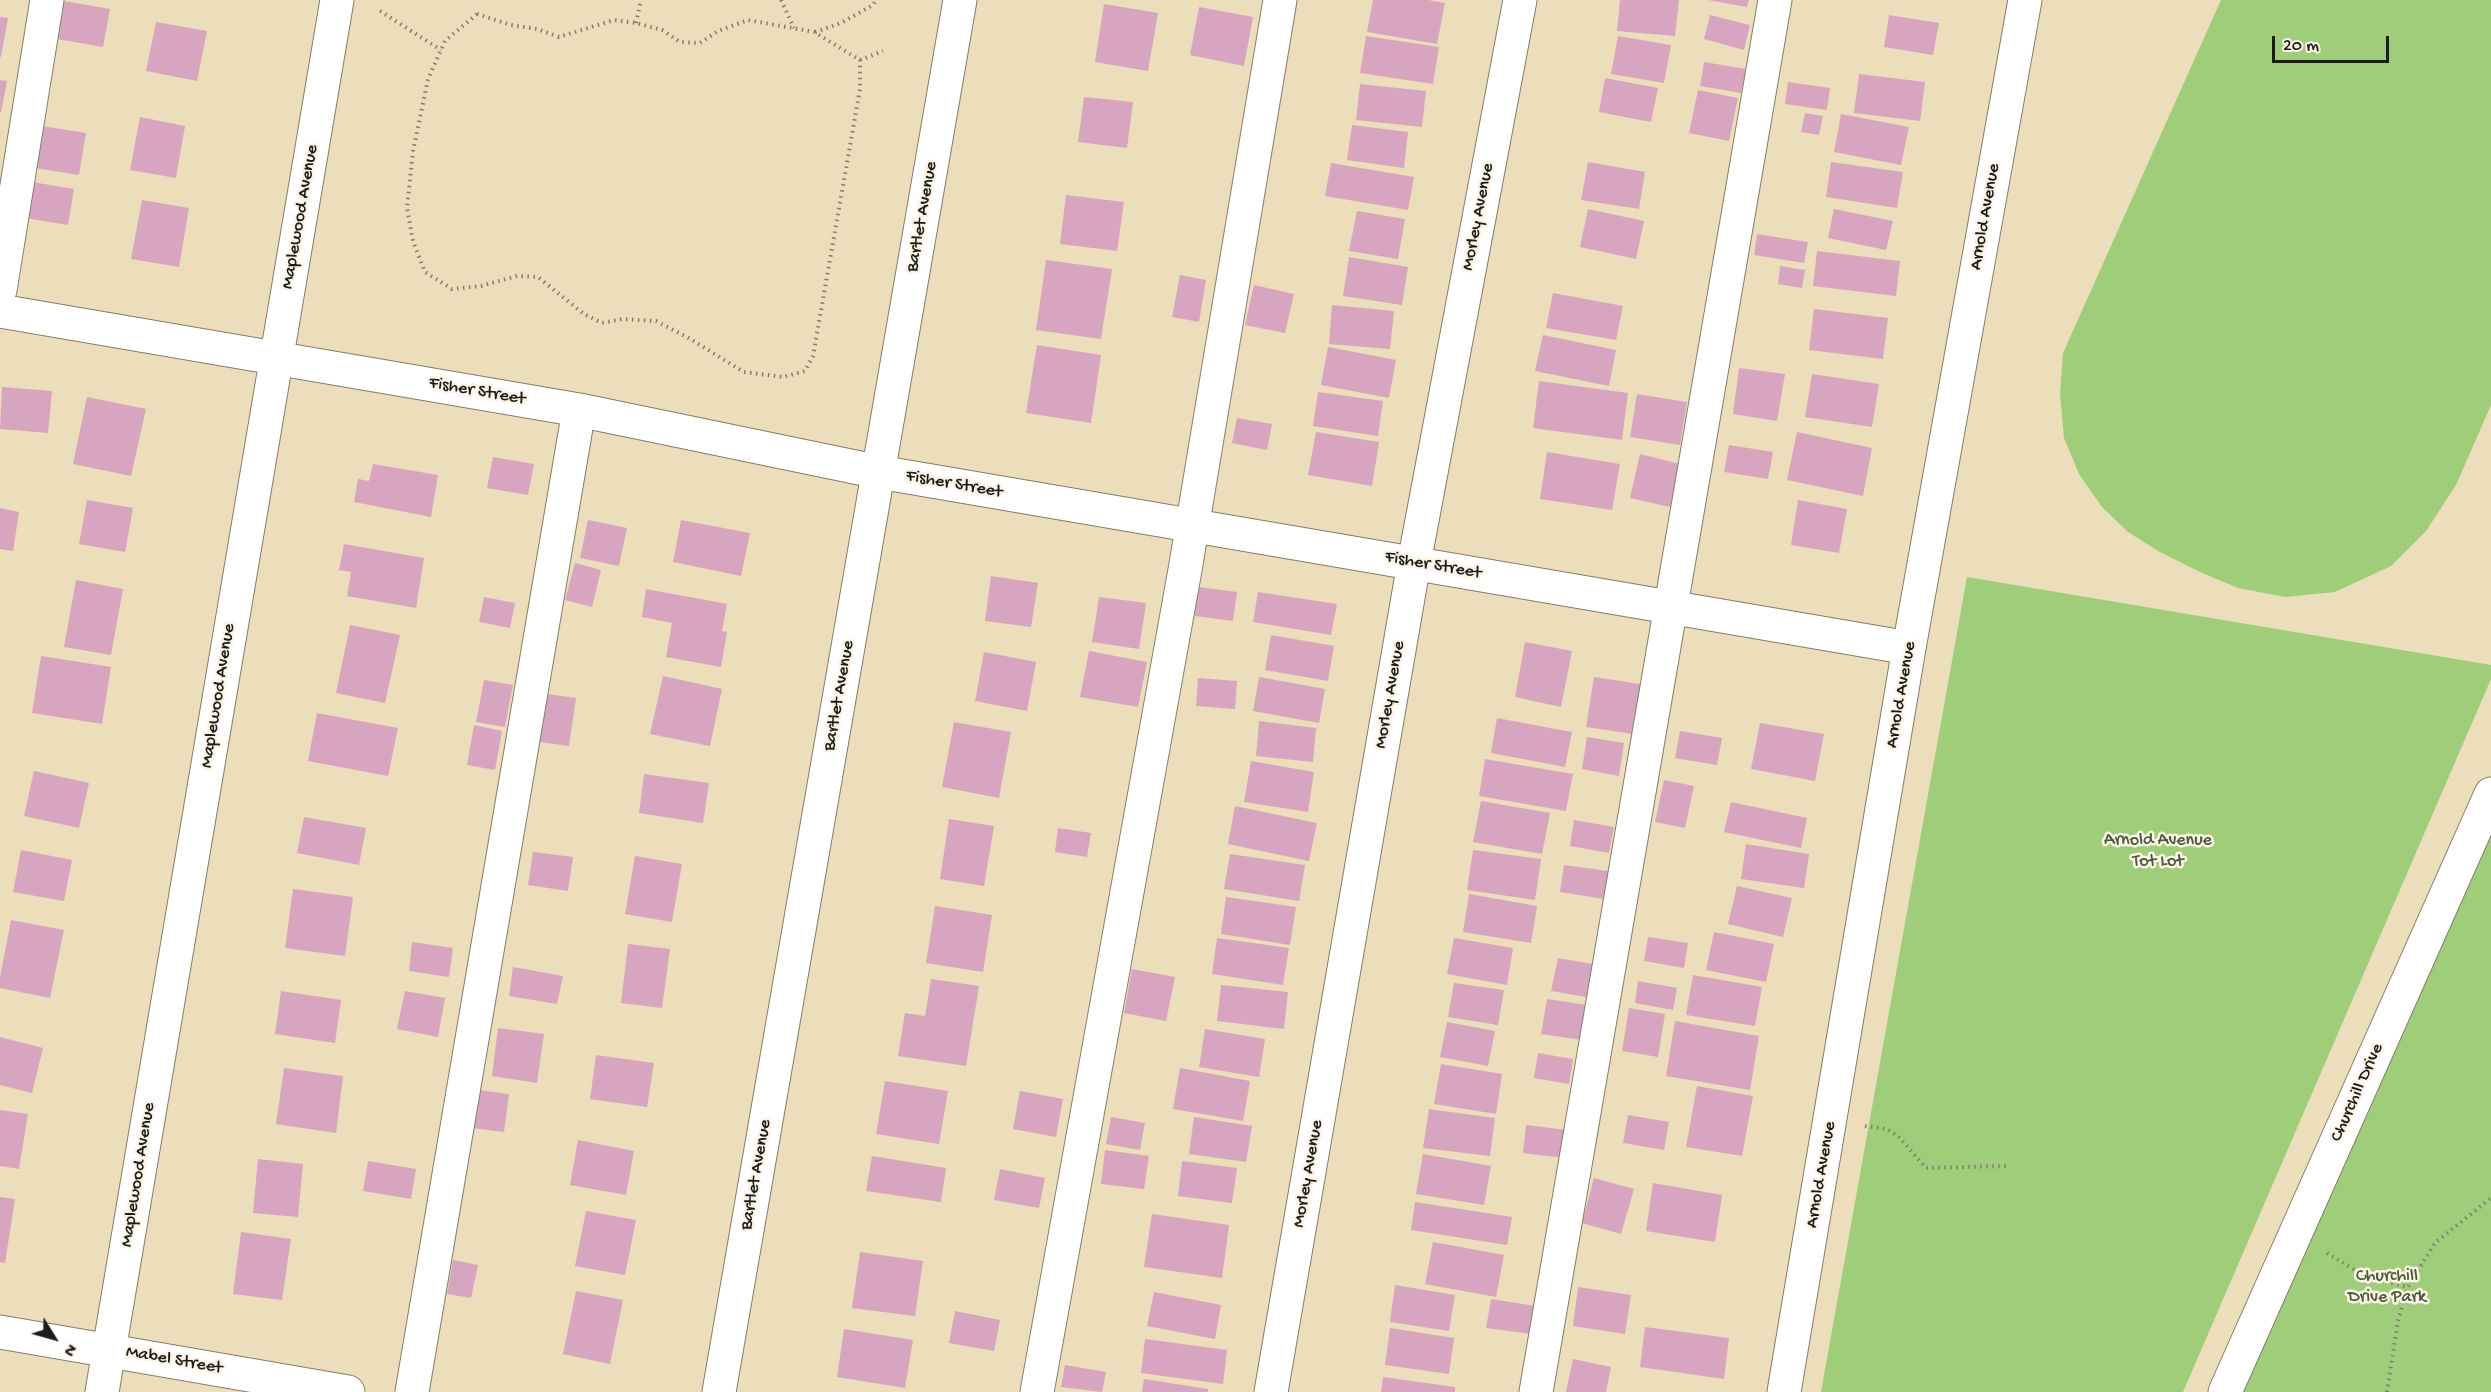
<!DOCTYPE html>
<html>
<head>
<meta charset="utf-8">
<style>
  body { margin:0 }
  #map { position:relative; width:2491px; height:1392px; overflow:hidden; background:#ecdeba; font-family:"Gochi Hand",sans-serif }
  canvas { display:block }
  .north { position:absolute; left:24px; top:1308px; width:60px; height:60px; -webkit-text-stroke:4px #fcf5e5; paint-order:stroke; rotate:127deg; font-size:16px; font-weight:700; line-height:24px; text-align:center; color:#1c1c1c }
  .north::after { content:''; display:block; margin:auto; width:21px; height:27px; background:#1c1c1c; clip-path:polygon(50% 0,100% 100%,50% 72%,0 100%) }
  .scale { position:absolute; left:2272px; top:36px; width:117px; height:27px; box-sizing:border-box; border:3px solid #1c1c1c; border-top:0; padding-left:8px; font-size:18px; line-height:21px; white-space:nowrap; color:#1c1c1c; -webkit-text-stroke:4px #fcf5e5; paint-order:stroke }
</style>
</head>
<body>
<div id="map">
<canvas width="2491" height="1392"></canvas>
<div class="north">N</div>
<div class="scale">20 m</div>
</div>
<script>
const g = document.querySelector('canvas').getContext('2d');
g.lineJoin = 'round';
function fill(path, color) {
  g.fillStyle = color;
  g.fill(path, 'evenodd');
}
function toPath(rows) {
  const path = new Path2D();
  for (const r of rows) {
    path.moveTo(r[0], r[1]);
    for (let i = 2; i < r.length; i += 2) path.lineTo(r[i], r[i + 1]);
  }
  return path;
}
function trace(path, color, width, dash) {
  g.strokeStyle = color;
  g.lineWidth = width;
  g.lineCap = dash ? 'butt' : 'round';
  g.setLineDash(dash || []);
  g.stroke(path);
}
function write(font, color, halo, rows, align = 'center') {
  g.font = font + ' "Gochi Hand",sans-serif';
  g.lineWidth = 5;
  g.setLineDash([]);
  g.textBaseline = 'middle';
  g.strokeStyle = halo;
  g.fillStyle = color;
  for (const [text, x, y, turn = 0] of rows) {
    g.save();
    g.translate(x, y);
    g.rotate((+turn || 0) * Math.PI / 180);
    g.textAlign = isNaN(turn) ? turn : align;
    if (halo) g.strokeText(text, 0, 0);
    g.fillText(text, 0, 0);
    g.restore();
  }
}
fill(toPath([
  [2221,0,2491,0,2491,405,2456,485,2426,531,2391,566,2335,592,2285,597,2238,588,2200,572,2158,551,2128,532,2102,507,2079,474,2064,438,2060,394,2063,353],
  [1967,577,2491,665,2491,679,2183,1392,1821,1392],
  [2491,794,2491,1392,2225,1392]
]), '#9fcd7a');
fill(toPath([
  [1373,0,1428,0,1445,3,1437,44,1367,32],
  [1620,0,1679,0,1675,36,1617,31],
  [1708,0,1749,0,1747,7],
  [64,1,110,9,103,47,57,39],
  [1104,4,1158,13,1148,71,1095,62],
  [1199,7,1253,17,1244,66,1190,55],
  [1710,15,1750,25,1744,50,1704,39],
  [1889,15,1939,23,1933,55,1884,47],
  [0,17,8,18,1,57,0,57],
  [156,22,207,31,197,81,146,71],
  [1366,36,1439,47,1433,84,1360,73],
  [1618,36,1671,45,1664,83,1611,74],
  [1704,62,1746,69,1741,93,1700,86],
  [1859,74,1925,82,1920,121,1854,113],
  [1605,78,1658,88,1651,122,1599,112],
  [0,80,7,81,1,113,0,112],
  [1788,82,1830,88,1827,110,1785,104],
  [1360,84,1426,91,1422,127,1356,120],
  [1698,90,1738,98,1729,141,1689,133],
  [1084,97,1133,102,1127,148,1078,142],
  [1805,113,1823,116,1819,135,1801,132],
  [1841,114,1909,127,1901,165,1834,152],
  [140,117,185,126,176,178,130,170],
  [1352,125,1408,132,1404,168,1347,160],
  [42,126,86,133,79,175,35,168],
  [1588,162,1645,172,1639,209,1581,200],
  [1831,162,1903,172,1897,208,1826,197],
  [1331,163,1414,177,1408,210,1325,196],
  [32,182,74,189,68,225,25,218],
  [1066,195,1124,202,1117,251,1060,244],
  [142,200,189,208,179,267,131,259],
  [1588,209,1644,221,1636,259,1580,247],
  [1834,209,1893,221,1886,250,1828,238],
  [1357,211,1405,219,1398,259,1349,251],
  [1757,234,1808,242,1804,263,1754,255],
  [1817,251,1900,261,1896,296,1813,286],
  [1349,257,1408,267,1402,305,1343,296],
  [1046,260,1112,269,1101,339,1036,330],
  [1780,266,1805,270,1802,288,1778,284],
  [1180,275,1206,280,1199,322,1172,317],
  [1254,285,1294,294,1285,333,1245,325],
  [1553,293,1623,306,1616,340,1546,328],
  [1332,305,1394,311,1390,349,1329,344],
  [1814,309,1888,318,1883,359,1809,350],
  [1543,335,1616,350,1609,386,1535,371],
  [1037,345,1101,355,1091,423,1026,413],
  [1328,347,1396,360,1389,398,1321,385],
  [1739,368,1785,374,1777,421,1733,414],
  [1812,374,1879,384,1872,427,1805,417],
  [1539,381,1628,393,1622,440,1533,428],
  [2,387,52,391,48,433,0,429],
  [1318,392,1383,401,1378,436,1313,426],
  [1637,394,1687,402,1680,445,1630,437],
  [87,397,146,409,131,476,73,464],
  [1237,418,1272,424,1267,450,1232,443],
  [1316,432,1379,442,1372,486,1308,475],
  [1797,432,1872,448,1863,496,1787,480],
  [1729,445,1773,452,1768,479,1724,472],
  [1547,452,1620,464,1612,510,1540,499],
  [1640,454,1680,464,1670,507,1630,498],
  [493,457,534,464,528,495,487,488],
  [373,464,438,475,431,517,354,502,358,479,369,481],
  [87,500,133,508,125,552,79,544],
  [1798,500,1847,509,1839,553,1791,545],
  [0,508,19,512,13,551,0,549],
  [588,520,627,528,619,566,580,558],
  [681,520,750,533,741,576,673,562],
  [344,544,424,558,416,608,347,596,351,572,339,570],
  [575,563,601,570,592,607,565,600],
  [991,576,1038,583,1031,627,985,621],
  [76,580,123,589,111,655,64,647],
  [1198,587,1237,592,1233,621,1195,616],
  [646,589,727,604,722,631,727,632,721,667,666,657,672,623,642,617],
  [1258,592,1337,604,1331,635,1253,622],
  [484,597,515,603,510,628,479,622],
  [1099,597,1146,603,1139,649,1092,642],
  [350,625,400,635,385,703,336,693],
  [1271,635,1334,646,1328,681,1265,670],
  [1525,642,1572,651,1561,707,1515,697],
  [1089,651,1147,662,1138,707,1080,697],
  [984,652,1036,662,1027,711,975,701],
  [41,656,111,667,102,724,32,713],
  [663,676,722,689,710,746,650,734],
  [1259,677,1325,689,1319,723,1253,711],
  [1594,677,1640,684,1633,734,1586,727],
  [1198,678,1237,681,1235,709,1196,706],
  [484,680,513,685,505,727,476,722],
  [547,694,576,698,569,746,540,742],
  [317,713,398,728,388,776,308,761],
  [1497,718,1572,732,1565,767,1491,753],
  [1259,721,1316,728,1313,762,1256,756],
  [954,722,1011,732,999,798,942,787],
  [1760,723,1824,734,1815,781,1751,769],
  [474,725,502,731,495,770,467,765],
  [1680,731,1722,738,1717,765,1675,758],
  [1587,737,1624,743,1619,776,1582,769],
  [1485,759,1573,774,1566,811,1479,796],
  [1251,761,1314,772,1308,812,1244,802],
  [34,771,89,783,79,828,24,816],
  [644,774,709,783,703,823,639,813],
  [1664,780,1694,786,1685,828,1655,822],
  [1481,801,1550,813,1542,854,1473,842],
  [1731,802,1807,818,1801,848,1724,832],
  [1235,806,1317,823,1309,861,1228,844],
  [304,817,366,828,359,865,297,853],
  [949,819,994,826,984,886,940,879],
  [1574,820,1614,827,1609,853,1570,846],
  [1058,828,1091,833,1087,857,1055,852],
  [1746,844,1809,854,1804,888,1741,879],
  [21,850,72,860,64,901,13,892],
  [1473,850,1541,859,1535,900,1467,890],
  [533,852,573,857,568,891,528,885],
  [1230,854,1305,865,1299,901,1224,889],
  [635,856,682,864,672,922,625,914],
  [1564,865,1609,871,1604,899,1560,892],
  [1737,886,1792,898,1783,937,1728,924],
  [293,889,353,897,345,956,285,948],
  [1469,894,1537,906,1531,943,1463,932],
  [1226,897,1296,907,1290,945,1221,934],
  [935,906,992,915,983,972,926,963],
  [11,920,64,930,50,998,0,988,0,977],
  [1714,932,1774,944,1766,982,1706,970],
  [1648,937,1688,943,1684,968,1644,961],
  [1217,938,1289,948,1283,985,1212,974],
  [1454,938,1513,948,1507,985,1447,974],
  [412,942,453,948,449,977,409,971],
  [628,944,670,949,662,1008,621,1003],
  [1558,958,1598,965,1592,998,1551,991],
  [513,967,563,976,557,1004,509,996],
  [1132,969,1175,977,1166,1021,1124,1013],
  [1693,975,1762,987,1755,1026,1686,1015],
  [931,979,979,986,966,1066,898,1056,905,1013,925,1016],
  [1638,981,1677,988,1673,1010,1635,1003],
  [1454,983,1504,990,1498,1025,1448,1017],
  [1221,985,1288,992,1284,1029,1217,1021],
  [281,991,341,1000,335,1043,275,1034],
  [405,991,445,998,438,1037,397,1029],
  [1547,999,1587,1005,1582,1040,1541,1034],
  [1629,1008,1665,1014,1658,1057,1622,1051],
  [1675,1021,1759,1036,1750,1090,1666,1076],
  [1447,1022,1495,1031,1488,1066,1440,1057],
  [498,1028,544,1034,537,1083,492,1076],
  [1205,1029,1265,1039,1259,1077,1199,1067],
  [0,1037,43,1048,32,1093,0,1085],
  [1538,1053,1573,1059,1569,1084,1534,1078],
  [596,1055,654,1063,647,1107,590,1099],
  [1441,1064,1502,1074,1496,1114,1434,1104],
  [284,1068,343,1076,336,1133,276,1124],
  [1180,1068,1250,1081,1243,1121,1173,1109],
  [885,1081,948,1091,939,1144,876,1134],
  [1697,1086,1753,1096,1742,1156,1686,1147],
  [478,1090,509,1094,504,1132,472,1128],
  [1020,1091,1063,1099,1056,1137,1013,1129],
  [1429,1109,1495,1118,1490,1156,1423,1148],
  [0,1110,28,1114,19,1169,0,1166],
  [1628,1115,1669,1122,1664,1150,1623,1143],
  [1111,1117,1145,1123,1140,1150,1106,1144],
  [1194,1117,1252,1126,1246,1162,1189,1154],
  [1526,1125,1567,1130,1564,1158,1523,1153],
  [578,1140,634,1151,626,1195,570,1185],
  [1105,1150,1149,1156,1144,1189,1101,1184],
  [1423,1154,1491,1166,1484,1205,1416,1194],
  [872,1156,946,1168,941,1202,866,1191],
  [258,1159,303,1164,298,1217,253,1213],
  [368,1161,416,1169,411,1199,363,1191],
  [1182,1161,1237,1168,1232,1203,1178,1196],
  [1000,1169,1045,1178,1039,1208,994,1200],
  [1594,1178,1634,1189,1621,1234,1582,1223],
  [1653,1183,1722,1195,1715,1242,1646,1231],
  [0,1197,15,1199,5,1263,0,1262],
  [1415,1202,1512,1217,1507,1245,1411,1230],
  [586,1211,636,1220,625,1275,575,1266],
  [1152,1214,1229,1225,1222,1278,1144,1267],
  [241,1232,291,1239,282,1300,233,1294],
  [1433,1242,1504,1255,1496,1297,1425,1284],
  [860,1252,923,1261,915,1316,852,1308],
  [453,1260,478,1265,471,1298,447,1294],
  [1395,1285,1455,1295,1449,1331,1390,1322],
  [1578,1287,1631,1295,1625,1334,1573,1326],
  [576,1291,623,1300,610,1364,563,1354],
  [1154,1292,1221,1305,1215,1339,1147,1326],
  [1491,1299,1536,1306,1532,1334,1486,1328],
  [955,1311,1000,1320,994,1351,949,1343],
  [1645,1327,1729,1338,1724,1379,1640,1367],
  [1390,1328,1454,1338,1449,1374,1385,1365],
  [844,1329,913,1340,905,1388,837,1377],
  [1145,1339,1227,1350,1223,1384,1141,1373],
  [1573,1359,1611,1367,1606,1392,1566,1392],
  [1065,1365,1106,1372,1102,1392,1061,1387],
  [1383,1377,1455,1387,1455,1392,1381,1392],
  [1144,1379,1208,1389,1208,1392,1142,1392]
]), '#d7a5bf');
const minor = toPath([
  [0,290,47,0],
  [0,311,579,410,879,472,1909,648],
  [0,1332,348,1392],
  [102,1392,337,0],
  [412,1392,579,410],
  [719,1392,960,0],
  [1037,1392,1185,570,1280,0],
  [1271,1392,1414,563,1520,0],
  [1536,1392,1775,0],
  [1784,1392,1909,648,2025,0],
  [2225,1392,2491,794]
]);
trace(minor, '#847d6b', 35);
trace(toPath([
  [781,0,794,28],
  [380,11,441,50],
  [477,14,511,25,537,29,559,37,614,20,636,23,662,30,680,42,700,43,718,31,748,20,814,32,860,60,860,89,813,356,805,371,783,377,744,372,687,337,656,321,622,319,602,323,584,314,538,277,517,276,481,286,452,289,425,272,413,241,407,208,413,151,428,79,445,41,477,14],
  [636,23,641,0],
  [815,32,841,23,873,5,876,0],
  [860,60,883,51],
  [1865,1126,1887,1129,1898,1136,1926,1168,2007,1166],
  [2327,1253,2368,1278,2408,1287],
  [2387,1392,2398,1321,2408,1287,2435,1243,2491,1198]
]), '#847d6b', 4, [1.5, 4.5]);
trace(minor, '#fff', 33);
write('18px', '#1c1c1c', '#fcf5e5', [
  ["Maplewood Avenue",301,217,-80],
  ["Bartlet Avenue",923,217,-80],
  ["Morley Avenue",1479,217,-79],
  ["Arnold Avenue",1986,217,-80],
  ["Fisher Street",477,392,10],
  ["Fisher Street",954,485,10],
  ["Fisher Street",1433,566,10],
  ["Morley Avenue",1391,695,-80],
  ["Arnold Avenue",1902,695,-80],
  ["Maplewood Avenue",219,696,-81],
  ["Bartlet Avenue",840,696,-80],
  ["Churchill Drive",2358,1093,-66],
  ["Morley Avenue",1309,1174,-80],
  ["Maplewood Avenue",139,1175,-81],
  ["Bartlet Avenue",757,1175,-80],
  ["Arnold Avenue",1822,1175,-80],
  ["Mabel Street",174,1361,10]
]);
write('18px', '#4a5a3d', '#fcf5e5', [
  ["Arnold Avenue",2158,841],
  ["Tot Lot",2158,862],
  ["Churchill",2387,1277],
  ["Drive Park",2387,1298]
]);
</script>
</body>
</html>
